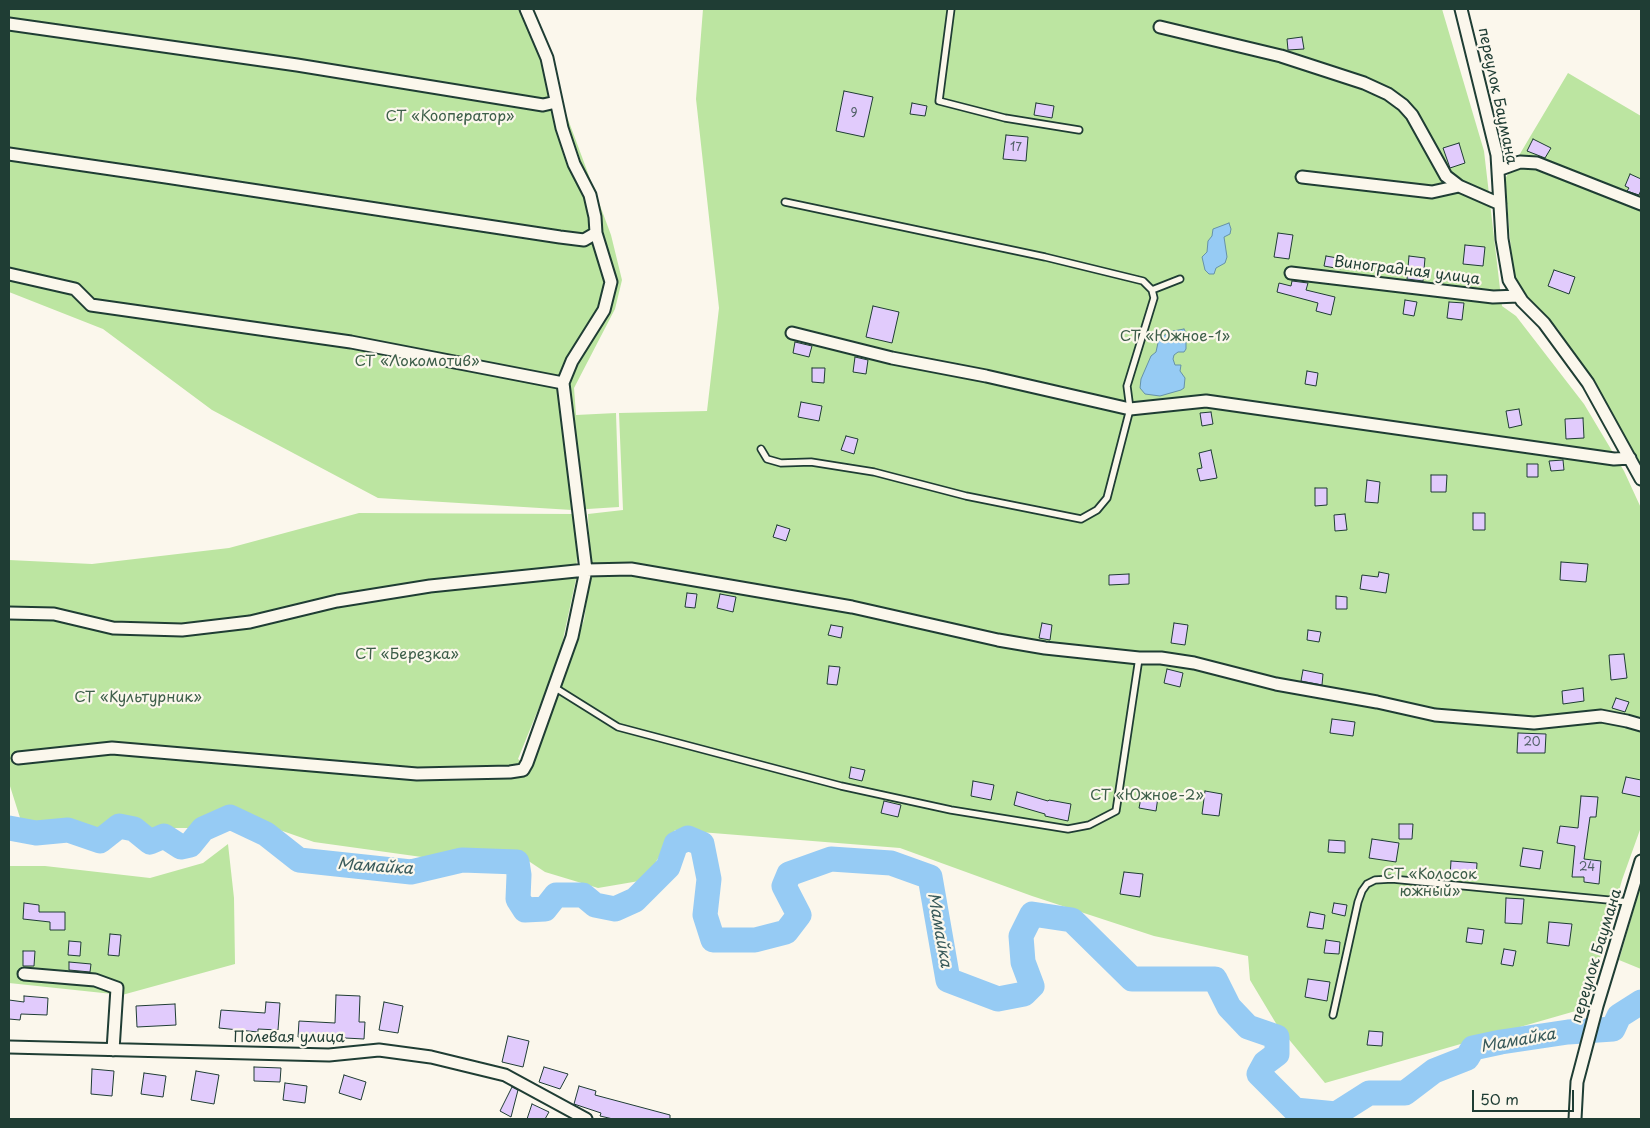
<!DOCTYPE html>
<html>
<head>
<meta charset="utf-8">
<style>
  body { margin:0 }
  #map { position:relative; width:1650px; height:1128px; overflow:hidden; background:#fbf7ec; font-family:"Playpen Sans",sans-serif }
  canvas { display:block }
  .frame { position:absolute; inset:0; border:10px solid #1f3d34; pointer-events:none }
  .scale { position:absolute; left:1472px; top:1090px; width:102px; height:22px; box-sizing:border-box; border:2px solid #1f3d34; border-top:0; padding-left:6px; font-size:15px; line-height:18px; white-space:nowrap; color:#1f3d34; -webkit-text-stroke:4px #fbf7ec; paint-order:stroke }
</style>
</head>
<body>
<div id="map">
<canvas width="1650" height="1128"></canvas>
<div class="frame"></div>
<div class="scale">50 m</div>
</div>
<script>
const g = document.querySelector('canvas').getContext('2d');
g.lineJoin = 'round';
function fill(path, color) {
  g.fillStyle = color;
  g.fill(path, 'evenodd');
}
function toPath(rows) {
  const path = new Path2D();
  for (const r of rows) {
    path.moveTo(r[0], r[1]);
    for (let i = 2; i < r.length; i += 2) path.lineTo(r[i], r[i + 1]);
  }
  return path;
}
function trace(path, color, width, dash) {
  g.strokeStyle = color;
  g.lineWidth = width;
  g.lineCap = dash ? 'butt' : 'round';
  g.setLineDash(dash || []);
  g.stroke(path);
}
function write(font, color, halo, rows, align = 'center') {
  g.font = font + ' "Playpen Sans",sans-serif';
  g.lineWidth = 4.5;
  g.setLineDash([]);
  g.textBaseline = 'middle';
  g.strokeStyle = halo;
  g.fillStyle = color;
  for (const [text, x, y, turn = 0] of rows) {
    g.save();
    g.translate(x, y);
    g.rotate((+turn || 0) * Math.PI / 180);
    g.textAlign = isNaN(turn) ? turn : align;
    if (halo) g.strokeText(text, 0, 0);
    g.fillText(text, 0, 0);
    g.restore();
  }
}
fill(toPath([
  [9,9,527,9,611,235,622,280,615,309,574,388,576,415,616,413,619,507,572,510,378,498,212,410,103,329,9,292],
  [703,9,1442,9,1484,151,1502,306,1516,316,1584,404,1624,471,1641,508,1641,827,1622,880,1586,1008,1325,1083,1277,1025,1250,980,1248,956,1154,936,1032,896,900,848,675,830,645,880,598,888,545,872,518,854,429,858,314,842,234,814,189,828,106,828,22,824,9,783,9,560,92,564,229,548,359,513,574,514,577,556,576,579,559,658,518,759,531,768,584,620,590,578,588,514,623,510,619,413,707,411,719,308,696,99],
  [1568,73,1641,116,1641,461,1639,464,1601,398,1558,329,1525,298,1513,274,1505,179],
  [228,844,234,898,235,964,122,995,9,983,9,866,45,866,150,878,203,863],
  [1641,885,1641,969,1619,960]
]), '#bce5a1');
const water = toPath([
  [1229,223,1231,229,1230,234,1224,237,1227,257,1225,263,1216,268,1214,274,1209,274,1205,270,1202,257,1207,252,1208,241,1212,236,1213,229,1229,223],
  [1184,329,1189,338,1186,342,1186,349,1184,352,1178,352,1174,355,1173,359,1175,365,1181,365,1180,371,1185,378,1184,388,1181,390,1160,396,1145,394,1140,388,1141,379,1151,356,1156,352,1159,338,1173,331,1184,329]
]);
fill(water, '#96cbf4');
trace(water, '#6692a7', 1);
trace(toPath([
  [9,828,36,833,68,830,100,841,119,826,134,829,150,842,164,836,181,847,190,845,203,829,230,817,266,834,299,860,411,872,462,860,517,862,519,875,518,899,525,910,545,909,556,895,583,895,595,905,615,909,635,900,668,867,676,844,688,838,702,844,709,879,705,915,713,940,755,940,786,932,799,915,784,886,789,874,831,859,891,863,930,877,948,980,998,999,1024,994,1032,986,1023,962,1021,936,1032,914,1072,920,1132,979,1215,979,1229,1007,1248,1027,1277,1037,1277,1054,1265,1063,1259,1074,1295,1110,1336,1114,1369,1093,1405,1093,1434,1071,1467,1058,1473,1048,1501,1042,1568,1032,1613,1029,1619,1016,1641,1002]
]), '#96cbf4', 25);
const building = toPath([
  [1302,37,1304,49,1288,50,1287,39,1302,37],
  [844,91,873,97,864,137,836,131,844,91],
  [912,103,927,106,925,116,910,114,912,103],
  [1036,103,1054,106,1052,118,1034,115,1036,103],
  [1006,135,1028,137,1026,161,1003,159,1006,135],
  [1533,139,1551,148,1545,158,1527,151,1533,139],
  [1459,143,1465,163,1450,168,1443,148,1459,143],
  [1630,174,1641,179,1641,190,1639,195,1627,191,1629,188,1625,186,1630,174],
  [1278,233,1293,235,1289,259,1274,257,1278,233],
  [1465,245,1485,247,1483,266,1463,264,1465,245],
  [1326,256,1343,259,1341,269,1324,266,1326,256],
  [1409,256,1425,258,1423,281,1407,279,1409,256],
  [1554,270,1575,277,1569,294,1548,286,1554,270],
  [1292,281,1308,283,1306,290,1335,297,1331,315,1316,311,1318,303,1277,292,1279,283,1291,286,1292,281],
  [1405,300,1417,302,1414,316,1403,314,1405,300],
  [1449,302,1464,303,1462,320,1447,318,1449,302],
  [873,306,899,312,892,343,866,337,873,306],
  [795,342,812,346,809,357,793,353,795,342],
  [855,357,868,360,866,374,853,372,855,357],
  [812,368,825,368,824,383,812,382,812,368],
  [1307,371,1318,373,1316,386,1305,384,1307,371],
  [801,402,822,406,819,421,798,417,801,402],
  [1519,409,1522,425,1509,428,1506,411,1519,409],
  [1211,412,1213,424,1202,426,1200,413,1211,412],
  [1583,418,1584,438,1566,439,1565,419,1583,418],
  [846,436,858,439,854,454,841,450,846,436],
  [1211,450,1217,478,1200,481,1197,469,1202,468,1199,453,1211,450],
  [1563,460,1564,470,1551,471,1549,461,1563,460],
  [1527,464,1538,464,1538,477,1527,477,1527,464],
  [1431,475,1447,475,1446,492,1431,492,1431,475],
  [1367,480,1380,482,1378,503,1365,502,1367,480],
  [1315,488,1327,488,1327,505,1315,506,1315,488],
  [1473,513,1485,513,1485,530,1473,530,1473,513],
  [1345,514,1347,530,1335,531,1334,515,1345,514],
  [777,525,790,529,786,541,773,537,777,525],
  [1561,562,1588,564,1586,582,1560,580,1561,562],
  [1379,572,1389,574,1386,593,1360,589,1362,575,1378,577,1379,572],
  [1129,574,1129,584,1109,585,1109,575,1129,574],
  [687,593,697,594,695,608,685,607,687,593],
  [720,594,736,597,733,612,717,608,720,594],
  [1336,596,1347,597,1347,609,1336,609,1336,596],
  [1042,623,1052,625,1050,640,1039,638,1042,623],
  [1174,623,1188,625,1185,645,1171,643,1174,623],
  [831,625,843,627,841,638,828,635,831,625],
  [1308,630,1321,632,1319,642,1307,640,1308,630],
  [1624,654,1627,678,1611,680,1609,655,1624,654],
  [829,666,840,667,837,685,827,684,829,666],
  [1167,669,1183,673,1180,687,1164,683,1167,669],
  [1303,670,1323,674,1322,685,1301,681,1303,670],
  [1583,688,1584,701,1563,704,1562,691,1583,688],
  [1616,698,1629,702,1625,712,1612,708,1616,698],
  [1332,719,1355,722,1353,736,1330,733,1332,719],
  [1518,733,1546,734,1545,753,1517,753,1518,733],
  [851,767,865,770,862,781,849,778,851,767],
  [1626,777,1641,780,1641,797,1622,793,1626,777],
  [973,781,994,785,991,800,971,796,973,781],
  [1205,791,1222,794,1219,816,1202,814,1205,791],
  [1017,792,1048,801,1049,800,1071,804,1068,821,1045,816,1045,814,1014,805,1017,792],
  [1142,793,1158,797,1156,811,1139,808,1142,793],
  [1581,796,1598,797,1596,817,1590,817,1584,859,1601,861,1599,884,1584,882,1584,877,1572,877,1575,846,1557,843,1560,826,1578,828,1581,796],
  [884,801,901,805,898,817,881,813,884,801],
  [1399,824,1413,824,1412,839,1399,839,1399,824],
  [1372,839,1399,843,1396,862,1369,858,1372,839],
  [1329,840,1345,841,1345,853,1328,852,1329,840],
  [1523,848,1543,851,1540,869,1520,866,1523,848],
  [1451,861,1477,863,1476,879,1450,877,1451,861],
  [1124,872,1143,874,1140,897,1120,894,1124,872],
  [1506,898,1524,899,1522,924,1505,923,1506,898],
  [24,903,39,905,39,912,65,912,65,930,50,930,50,922,23,919,24,903],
  [1334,903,1347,905,1345,916,1332,913,1334,903],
  [1310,912,1325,915,1323,929,1307,927,1310,912],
  [1549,922,1572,924,1569,946,1547,943,1549,922],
  [1468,928,1484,930,1482,944,1466,942,1468,928],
  [110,934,121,935,119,956,108,955,110,934],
  [1326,940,1340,942,1339,954,1324,953,1326,940],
  [69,941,81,942,80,956,68,955,69,941],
  [1504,949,1516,951,1513,966,1501,964,1504,949],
  [23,951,35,951,34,966,23,966,23,951],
  [69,962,91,964,90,972,69,970,69,962],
  [1308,979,1330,982,1327,1001,1305,997,1308,979],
  [336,995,360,996,359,1022,365,1022,364,1039,326,1037,326,1039,298,1037,299,1021,335,1023,336,995],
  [24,996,48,998,47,1015,21,1014,20,1020,9,1019,9,1000,24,1002,24,996],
  [266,1002,280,1003,278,1030,258,1029,258,1032,219,1028,221,1010,265,1013,266,1002],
  [384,1002,403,1006,398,1033,379,1030,384,1002],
  [175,1004,176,1025,137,1027,136,1006,175,1004],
  [1369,1031,1383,1032,1382,1046,1367,1045,1369,1031],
  [508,1036,529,1041,523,1067,502,1062,508,1036],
  [254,1067,281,1068,280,1082,254,1081,254,1067],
  [544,1067,568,1074,560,1089,539,1082,544,1067],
  [92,1069,114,1071,112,1096,91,1094,92,1069],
  [196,1071,219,1075,214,1104,191,1100,196,1071],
  [144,1073,166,1076,163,1097,141,1094,144,1073],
  [344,1075,366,1082,361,1100,339,1093,344,1075],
  [285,1083,307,1086,305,1103,283,1100,285,1083],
  [579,1086,596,1091,595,1095,670,1115,670,1119,613,1119,600,1116,601,1113,574,1104,579,1086],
  [512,1087,518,1090,511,1117,500,1111,512,1087],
  [532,1104,549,1112,545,1119,527,1119,532,1104]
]);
fill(building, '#e1cbfc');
trace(building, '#1f3d34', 1);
const lane = toPath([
  [951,9,939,101,1005,118,1079,130],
  [1152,290,1180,279],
  [761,449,767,459,781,463,811,462,874,472,966,496,1081,519,1097,510,1107,498,1130,409,1127,386,1154,298,1152,290,1143,281,1045,257,785,202],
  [554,687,618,727,841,786,951,810,1068,829,1089,825,1116,811,1139,658],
  [1333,1015,1358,902,1362,891,1367,884,1375,880,1392,879,1629,902]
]);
const street = toPath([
  [1461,9,1497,155,1502,239,1509,280,1522,301,1544,323,1588,383,1641,479],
  [9,24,297,65,543,105,556,102],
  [1160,27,1281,56,1364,83,1388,94,1403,105,1412,115,1446,176,1459,186,1500,204],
  [9,154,166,177,560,237,584,240,596,233,595,217,590,195,574,164,562,128,547,58,526,9],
  [1498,170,1520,162,1537,163,1641,204],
  [1302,177,1432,192,1459,186],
  [1291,273,1493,297,1519,296],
  [9,274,75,289,91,305,351,342,563,383],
  [792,333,892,358,986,376,1130,409,1206,401,1614,459,1630,458],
  [9,613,54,614,113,628,182,630,250,622,337,601,430,586,586,570,631,569,852,607,998,640,1045,648,1139,658,1161,658,1194,663,1276,684,1377,702,1435,715,1534,723,1601,716,1627,721,1641,725],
  [18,758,112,748,417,774,510,772,523,770,527,763,572,637,586,570,563,383,572,361,604,310,611,282,596,233],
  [24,974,95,980,117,988,113,1050],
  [9,1047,329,1055,379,1050,431,1057,505,1075,586,1119],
  [1575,1119,1577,1082,1597,1006,1641,861]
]);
trace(lane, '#1f3d34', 9);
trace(street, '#1f3d34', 15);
trace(lane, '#fbf7ec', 5.5);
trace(street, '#fbf7ec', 11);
write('12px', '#506066', null, [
  ["9",854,114],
  ["17",1016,148],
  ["20",1532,743],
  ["24",1587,868]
]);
write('15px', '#1f3d34', '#fbf7ec', [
  ["переулок Баумана",1497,96,78],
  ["Виноградная улица",1407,271,7],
  ["переулок Баумана",1597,956,-73],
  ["Полевая улица",289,1038]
]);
write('15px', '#3e5f4a', '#fbf7ec', [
  ["СТ «Кооператор»",450,117],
  ["СТ «Южное-1»",1175,337],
  ["СТ «Локомотив»",417,362],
  ["СТ «Березка»",407,655],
  ["СТ «Культурник»",138,698],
  ["СТ «Южное-2»",1147,796],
  ["СТ «Колосок",1430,875],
  ["южный»",1430,892]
]);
write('italic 16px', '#37595a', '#fbf7ec', [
  ["Мамайка",375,867,4],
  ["Мамайка",939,930,80],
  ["Мамайка",1518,1041,-10]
]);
</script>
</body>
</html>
